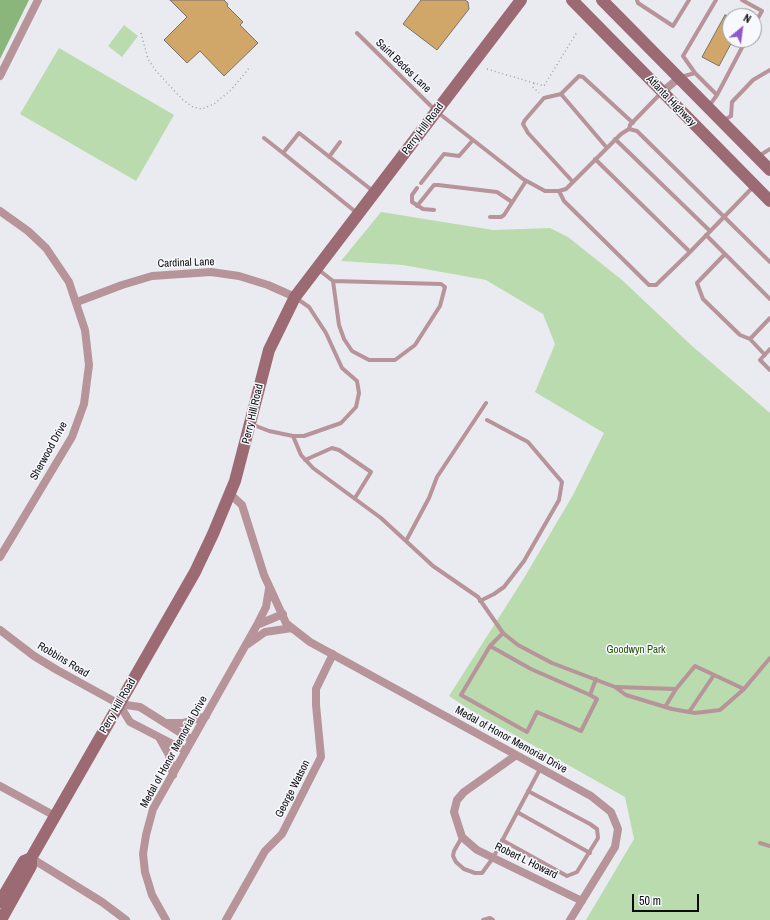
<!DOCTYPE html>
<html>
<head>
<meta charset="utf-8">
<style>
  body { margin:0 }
  #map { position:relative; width:770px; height:920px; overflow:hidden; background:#eaebf1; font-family:"Archivo Narrow",sans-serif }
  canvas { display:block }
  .north { position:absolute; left:722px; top:8px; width:40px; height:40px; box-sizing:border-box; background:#f8f9fe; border:1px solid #999a9e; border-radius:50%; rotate:29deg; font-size:11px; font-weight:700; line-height:16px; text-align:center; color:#0b0c0d }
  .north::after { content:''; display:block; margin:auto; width:14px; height:18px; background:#9156cd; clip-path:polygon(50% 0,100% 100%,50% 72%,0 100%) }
  .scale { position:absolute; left:632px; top:894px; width:67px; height:18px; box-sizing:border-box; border:2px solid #0b0c0d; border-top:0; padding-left:5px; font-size:12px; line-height:14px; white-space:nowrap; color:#0b0c0d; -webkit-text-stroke:3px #f8f9fe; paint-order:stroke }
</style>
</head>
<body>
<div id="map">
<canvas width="770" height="920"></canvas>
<div class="north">N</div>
<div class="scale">50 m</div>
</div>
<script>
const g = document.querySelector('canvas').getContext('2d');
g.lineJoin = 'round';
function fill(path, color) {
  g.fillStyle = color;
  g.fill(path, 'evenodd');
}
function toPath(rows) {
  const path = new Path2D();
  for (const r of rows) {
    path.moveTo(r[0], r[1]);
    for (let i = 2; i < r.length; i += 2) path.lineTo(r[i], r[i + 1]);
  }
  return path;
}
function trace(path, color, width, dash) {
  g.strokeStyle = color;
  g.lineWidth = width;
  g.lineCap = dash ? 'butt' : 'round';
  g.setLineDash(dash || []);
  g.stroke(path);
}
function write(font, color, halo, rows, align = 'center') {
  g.font = font + ' "Archivo Narrow",sans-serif';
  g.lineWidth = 3;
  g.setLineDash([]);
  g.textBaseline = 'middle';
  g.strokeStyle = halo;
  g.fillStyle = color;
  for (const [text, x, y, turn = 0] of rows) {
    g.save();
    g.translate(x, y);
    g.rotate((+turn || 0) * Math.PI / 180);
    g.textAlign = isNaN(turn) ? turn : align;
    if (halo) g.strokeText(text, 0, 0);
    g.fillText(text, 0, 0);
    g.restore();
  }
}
fill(toPath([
  [124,25,138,36,122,57,108,46],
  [59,48,174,115,136,181,20,114],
  [381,212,493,230,550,228,568,237,622,280,691,345,770,413,770,920,586,920,634,839,625,797,472,711,449,696,524,578,573,495,604,433,535,392,555,344,543,314,486,280,403,265,341,261]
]), '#b9dbad');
fill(toPath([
  [0,0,29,0,0,59]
]), '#8bb67b');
const building = toPath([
  [170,0,224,0,228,4,227,6,243,22,240,25,258,43,224,76,200,51,187,63,164,40,187,17,170,0],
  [421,0,465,0,468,2,469,9,437,50,403,24,421,0],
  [725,15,730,18,730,40,733,40,719,66,702,57,725,15]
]);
fill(building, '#d0a768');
trace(building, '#76736f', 1);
trace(toPath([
  [141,33,148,59,156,71,183,100,193,107,202,109,214,104,231,90,250,67],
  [487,69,544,86,577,32],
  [534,83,533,87,539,93]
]), '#a1a2a7', 1.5, [1, 3]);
trace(toPath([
  [637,0,638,3,673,26,689,0],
  [716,0,683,56,695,73,717,95,746,40],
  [742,0,762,11,754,25],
  [357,33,436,111,523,179,545,191,559,191,566,189,621,134,629,129,637,131,770,262],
  [681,77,695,73],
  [561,94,607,148],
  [709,106,717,95],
  [724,120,731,116,732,102,753,80,770,70],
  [629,129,630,125,662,92],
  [264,138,283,153],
  [615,139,710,231],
  [759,156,770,149],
  [329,157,340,142],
  [573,182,528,133,523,124,525,120,544,98,561,94,579,76,583,77,633,123],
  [421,183,444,154,459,156,473,140],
  [417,188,412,195,412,202,423,209,434,210],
  [559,191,564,201,649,285,656,285,690,252,595,159],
  [417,206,434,185,438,185,497,192,512,202],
  [357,213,283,153,299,133,373,191],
  [490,217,501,217,504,215,526,181],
  [706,235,770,299],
  [690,252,754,186],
  [725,254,697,283,703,299,740,335,750,339,765,355],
  [319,270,333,281,441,284,445,287,440,306,415,345,395,360,369,360,352,351,344,339,339,325,333,281],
  [750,339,770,318],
  [770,349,760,360,770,370],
  [251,424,269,431,293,436,304,436,341,423,356,407,359,393,357,381,342,368,326,333,309,307,296,298],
  [293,436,301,455,313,468,381,518,433,566,478,597,503,633,518,645,552,663,615,687,626,695,672,709,695,713,720,710,744,689,695,666,676,689,665,707],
  [305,460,332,448,339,450,371,472,355,498],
  [406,541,429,498,437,477,486,403],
  [480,601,494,594,504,587,524,561,559,500,562,482,528,442,487,420],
  [503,633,490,646,461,695,527,732,537,712,581,731,597,699,590,695],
  [490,646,531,669,590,695,596,679],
  [616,687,676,689],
  [744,689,770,658],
  [689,712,714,675],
  [517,812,590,853],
  [462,837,454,851,453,856,456,862,464,869,475,873,482,873,493,858,540,769],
  [502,840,567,876,577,872,598,838,597,829,590,824,528,791],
  [760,843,770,846],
  [483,920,490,918,493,920]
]), '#b79499', 4);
trace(toPath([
  [0,76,38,0],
  [662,92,679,78],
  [0,211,28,231,46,248,69,282,85,330,89,365,84,404,72,437,0,557],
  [77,302,122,285,152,276,211,272,239,276,268,285,295,297],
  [231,495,242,505,264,575,286,623,292,628,310,642,591,796,611,812,618,829,615,847,570,920],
  [257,625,266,607,269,589],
  [0,630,34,656,57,670,119,704,140,707,192,740],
  [248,644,265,632,292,628],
  [119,704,130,722,186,751],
  [168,723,183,723,206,716],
  [160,739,169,755,173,775],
  [515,756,464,792,457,800,454,812,462,837,477,850,582,901],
  [0,786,55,816],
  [31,858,102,902,126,920],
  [166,920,152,895,145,872,143,854,146,835,153,809,257,625,283,614],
  [226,920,265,851,282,834,321,757,316,705,316,689,333,654]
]), '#b79499', 8);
trace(toPath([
  [572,0,770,201],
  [602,0,770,170],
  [0,902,24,861,31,858],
  [1,920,31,866,31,858,195,572,213,534,235,481,269,350,295,297,521,0]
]), '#9b6a72', 12);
write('11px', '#0b0c0d', '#f8f9fe', [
  ["Saint Bedes Lane",403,66,44],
  ["Atlanta Highway",671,101,46],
  ["Perry Hill Road",423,129,-53],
  ["Cardinal Lane",186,263,-2],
  ["Perry Hill Road",253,414,-77],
  ["Sherwood Drive",49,451,-61],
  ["Robbins Road",63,660,31],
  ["Perry Hill Road",118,706,-60],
  ["Medal of Honor Memorial Drive",511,740,29],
  ["Medal of Honor Memorial Drive",174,752,-61],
  ["George Watson",293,789,-63],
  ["Robert L Howard",526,861,26]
]);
write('11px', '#225701', '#f8f9fe', [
  ["Goodwyn Park",636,650]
]);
</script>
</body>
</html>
